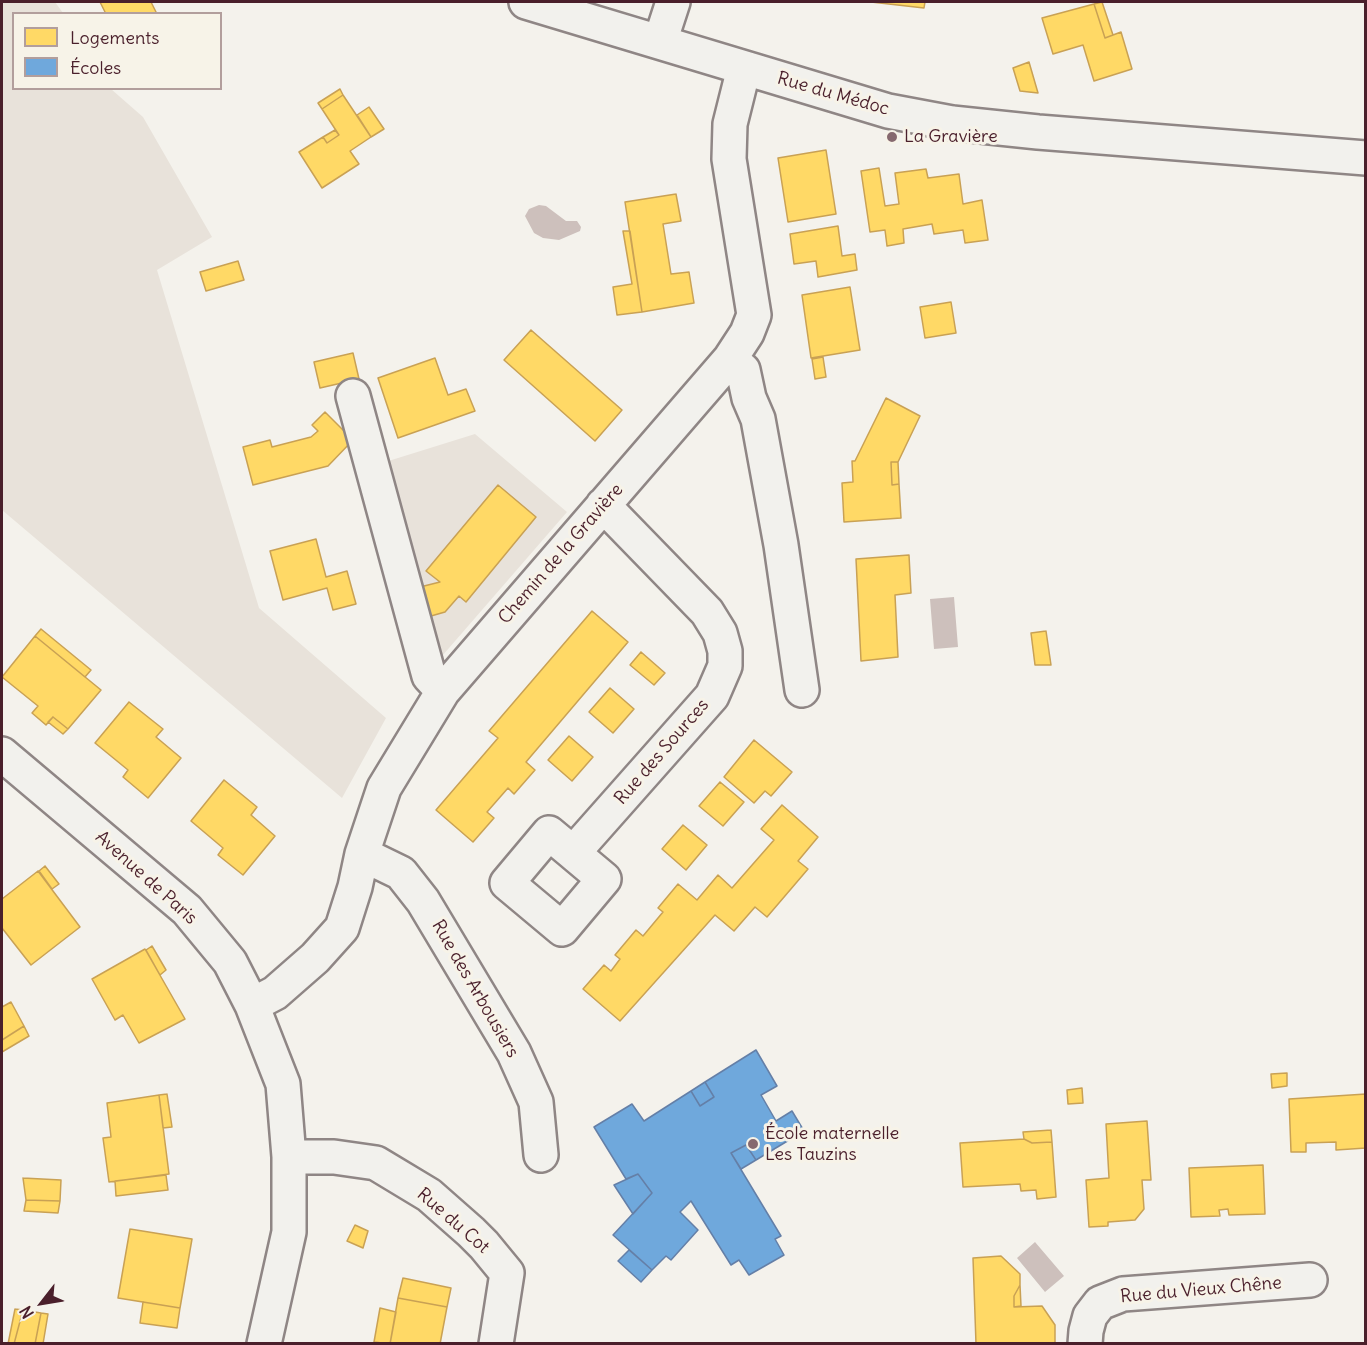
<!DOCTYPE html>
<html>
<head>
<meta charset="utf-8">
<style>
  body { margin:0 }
  #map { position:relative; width:1367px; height:1345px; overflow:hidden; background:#f4f2ec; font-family:Delius,sans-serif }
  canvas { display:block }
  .frame { position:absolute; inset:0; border:3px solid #4a1f2b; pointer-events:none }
  .legend { position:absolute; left:12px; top:12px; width:210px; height:78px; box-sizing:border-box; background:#f7f3e8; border:2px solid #b29e9c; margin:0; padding:8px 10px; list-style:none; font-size:18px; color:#4a1f2b }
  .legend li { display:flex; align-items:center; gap:12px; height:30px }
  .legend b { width:30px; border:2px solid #b29e9c }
  .north { position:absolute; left:12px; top:1273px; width:60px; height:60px; -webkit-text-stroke:4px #f7f3e8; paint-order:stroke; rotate:239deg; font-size:16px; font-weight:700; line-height:24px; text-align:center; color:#4a1f2b }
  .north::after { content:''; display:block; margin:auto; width:21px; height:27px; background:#4a1f2b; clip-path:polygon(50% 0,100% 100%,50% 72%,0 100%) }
</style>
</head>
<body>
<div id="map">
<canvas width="1367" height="1345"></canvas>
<div class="frame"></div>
<ul class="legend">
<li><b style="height:16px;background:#ffd966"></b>Logements</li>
<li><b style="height:16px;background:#6fa8dc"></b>Écoles</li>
</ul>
<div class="north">N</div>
</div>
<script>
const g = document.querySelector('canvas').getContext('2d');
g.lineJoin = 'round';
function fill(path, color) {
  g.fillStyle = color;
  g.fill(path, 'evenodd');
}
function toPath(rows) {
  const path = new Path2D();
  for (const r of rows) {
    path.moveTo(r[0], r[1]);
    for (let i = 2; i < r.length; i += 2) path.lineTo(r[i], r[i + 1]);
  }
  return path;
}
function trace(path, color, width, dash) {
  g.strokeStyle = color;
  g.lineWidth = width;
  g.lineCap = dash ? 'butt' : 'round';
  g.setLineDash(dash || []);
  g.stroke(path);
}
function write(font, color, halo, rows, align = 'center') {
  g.font = font + ' Delius,sans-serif';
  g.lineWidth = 6;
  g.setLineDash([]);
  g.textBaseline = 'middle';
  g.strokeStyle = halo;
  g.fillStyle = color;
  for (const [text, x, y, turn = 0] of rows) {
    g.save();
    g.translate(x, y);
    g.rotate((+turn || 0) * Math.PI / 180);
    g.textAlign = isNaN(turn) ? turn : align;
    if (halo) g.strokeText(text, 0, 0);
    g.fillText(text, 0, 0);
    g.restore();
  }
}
fill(toPath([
  [2,2,55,2,63,13,14,14,14,88,111,89,143,117,212,237,157,270,259,608,386,718,342,798,2,510],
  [475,434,567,512,436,663,382,463]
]), '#e8e2da');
fill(toPath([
  [539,205,546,206,566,221,577,221,581,227,580,231,559,240,543,238,534,233,525,216,529,209],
  [954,597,958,647,934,649,930,599],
  [1035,1242,1064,1276,1045,1292,1017,1258]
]), '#cdc0bc');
const homes = toPath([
  [100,2,151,2,157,14,106,14,100,2],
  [871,2,925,2,924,8,871,2],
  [1102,2,1113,35,1105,38,1094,4,1102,2],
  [1094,4,1105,38,1121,32,1132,69,1094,81,1083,45,1053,54,1042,18,1094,4],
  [1029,62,1038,93,1020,91,1013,68,1029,62],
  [340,89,343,95,322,109,318,103,340,89],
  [343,95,371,137,350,151,359,164,322,188,299,152,323,137,327,143,339,135,322,109,343,95],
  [369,107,384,129,371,137,357,115,369,107],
  [335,130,339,135,327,143,323,137,335,130],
  [826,150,836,214,788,222,778,158,826,150],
  [879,168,885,206,899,204,895,173,926,169,928,178,959,174,963,204,982,200,988,240,965,243,963,230,934,234,932,224,903,229,904,243,887,246,885,230,870,232,861,171,879,168],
  [676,194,681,221,663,224,671,274,689,272,694,303,642,312,625,202,676,194],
  [838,226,842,256,855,254,857,270,818,277,816,261,794,264,790,234,838,226],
  [623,231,630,231,642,312,617,315,613,287,632,284,623,231],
  [238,261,244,280,206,291,200,272,238,261],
  [850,287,860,350,811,358,802,295,850,287],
  [951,302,956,333,925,338,920,307,951,302],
  [531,330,622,410,595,441,504,360,531,330],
  [353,353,359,379,320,388,314,362,353,353],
  [823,357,826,377,815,379,812,359,823,357],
  [435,358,448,395,466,389,475,411,398,438,378,378,435,358],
  [886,398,920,416,898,462,891,462,892,485,899,484,901,518,844,522,842,483,853,482,852,461,855,461,886,398],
  [325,412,353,440,328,466,253,485,243,447,270,440,272,447,311,437,318,431,312,425,325,412],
  [891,462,898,462,899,484,892,485,891,462],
  [498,485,536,517,466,602,459,596,445,612,424,618,416,588,440,582,426,571,498,485],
  [316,539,326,577,347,571,356,604,333,610,327,588,283,600,270,551,316,539],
  [909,555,911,593,895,595,898,657,861,661,856,559,909,555],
  [592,611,628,642,526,762,535,770,514,794,508,788,487,812,494,818,473,842,436,810,498,738,489,731,592,611],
  [41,629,91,670,85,677,35,636,41,629],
  [1046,631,1051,665,1035,665,1031,633,1046,631],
  [35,636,101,690,68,729,53,717,46,725,32,713,38,706,2,677,35,636],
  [641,652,665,673,654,685,630,665,641,652],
  [610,688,634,709,613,733,589,712,610,688],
  [129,702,163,729,156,737,181,758,148,798,123,777,128,770,95,743,129,702],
  [53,717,68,729,63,734,48,722,53,717],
  [569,736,593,757,572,781,548,760,569,736],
  [754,740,792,772,771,796,765,791,754,803,724,777,754,740],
  [224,780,257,807,251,815,275,836,243,875,218,855,223,848,191,821,224,780],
  [720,782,744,802,723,826,699,806,720,782],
  [782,805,818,837,798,861,808,869,767,917,755,907,734,931,715,915,620,1021,583,989,604,965,611,971,620,959,615,955,636,930,643,936,663,912,658,908,678,884,697,900,718,875,732,888,774,840,761,829,782,805],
  [683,825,707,845,686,870,662,849,683,825],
  [45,866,59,884,52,889,39,871,45,866],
  [38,871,80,927,31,965,2,928,2,899,38,871],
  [152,946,166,970,160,975,146,950,152,946],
  [145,949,185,1019,139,1043,123,1015,115,1020,92,979,145,949],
  [11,1002,24,1026,2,1040,2,1007,11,1002],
  [24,1026,29,1036,2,1052,2,1040,24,1026],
  [1287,1073,1287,1086,1272,1088,1271,1074,1287,1073],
  [1082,1088,1083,1103,1068,1104,1067,1090,1082,1088],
  [167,1094,172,1127,163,1128,159,1095,167,1094],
  [1366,1094,1366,1148,1336,1150,1336,1142,1306,1143,1306,1152,1291,1152,1289,1099,1366,1094],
  [159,1095,169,1174,109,1182,103,1138,111,1137,107,1103,159,1095],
  [1147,1121,1151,1180,1142,1180,1144,1209,1135,1220,1108,1222,1108,1226,1089,1227,1086,1180,1109,1178,1106,1124,1147,1121],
  [1051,1130,1052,1142,1032,1143,1024,1139,1023,1132,1051,1130],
  [1024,1139,1032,1143,1052,1142,1056,1197,1037,1199,1036,1190,1021,1191,1020,1184,963,1187,960,1143,1024,1139],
  [1263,1165,1265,1214,1229,1215,1228,1209,1219,1210,1220,1216,1191,1217,1189,1168,1263,1165],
  [166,1175,168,1190,116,1196,115,1181,166,1175],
  [23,1178,61,1180,60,1201,26,1200,23,1178],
  [26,1200,60,1201,58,1213,24,1211,26,1200],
  [355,1225,368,1231,363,1248,347,1241,355,1225],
  [130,1229,192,1239,180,1308,118,1298,130,1229],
  [1001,1256,1020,1274,1020,1285,1014,1296,1014,1307,1042,1306,1055,1325,1055,1344,976,1344,973,1258,1001,1256],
  [403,1278,451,1288,447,1307,398,1298,403,1278],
  [1020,1285,1021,1306,1014,1307,1014,1296,1020,1285],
  [398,1298,447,1307,440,1344,390,1344,398,1298],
  [143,1302,180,1308,177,1328,140,1323,143,1302],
  [380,1308,396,1312,390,1344,374,1342,380,1308],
  [15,1309,23,1310,14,1344,8,1344,15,1309],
  [23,1310,41,1313,35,1344,14,1344,23,1310],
  [41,1313,48,1314,43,1344,35,1344,41,1313]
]);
fill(homes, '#ffd966');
trace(homes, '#c9a154', 1.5);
const schools = toPath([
  [756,1050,777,1086,761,1095,776,1121,792,1111,804,1131,756,1160,746,1145,731,1153,781,1236,775,1239,784,1255,749,1275,739,1260,731,1265,691,1201,680,1212,698,1230,671,1260,666,1256,652,1270,613,1235,652,1193,638,1174,626,1179,594,1127,632,1104,644,1121,691,1091,700,1106,714,1097,705,1082,756,1050],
  [705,1082,714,1097,700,1106,691,1091,705,1082],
  [746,1145,756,1160,741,1169,731,1153,746,1145],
  [638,1174,652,1193,633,1214,614,1185,638,1174],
  [629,1250,652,1270,641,1282,618,1261,629,1250]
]);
fill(schools, '#6fa8dc');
trace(schools, '#647fa7', 1.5);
const minor = toPath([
  [526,2,888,111,952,123,1038,132,1366,158],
  [660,42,673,2],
  [730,359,743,370,749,398,758,419,781,545,802,690],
  [353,396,429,676,443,691],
  [2,754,187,910,230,962,252,1005,283,1084,289,1157,289,1232,264,1344],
  [573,853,604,879,562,929,507,883,549,833,573,853,712,696,725,666,725,651,720,633,707,612,603,505],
  [362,854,401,873,423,901,514,1053,536,1102,541,1155],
  [252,1005,275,993,315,958,342,928,355,887,362,854,384,788,443,691,730,359,747,333,754,315,729,159,730,124,744,68],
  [289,1157,334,1157,376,1163,429,1195,471,1232,484,1245,507,1273,496,1344],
  [1085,1344,1086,1331,1090,1316,1100,1303,1123,1294,1310,1280]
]);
trace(minor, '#8f8685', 38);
trace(minor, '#f2f1ed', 33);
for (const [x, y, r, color] of [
  [892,137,6,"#86696f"],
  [753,1144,6,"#86696f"]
]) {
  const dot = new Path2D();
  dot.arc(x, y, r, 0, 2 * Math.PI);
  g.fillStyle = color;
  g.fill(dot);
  trace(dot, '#f7f3e8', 2);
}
write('18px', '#4a1f2b', '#f7f3e8', [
  ["Rue du Médoc",833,94,16],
  ["Chemin de la Gravière",561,554,-49],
  ["Rue des Sources",662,752,-49],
  ["Avenue de Paris",146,878,42],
  ["Rue des Arbousiers",475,989,60],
  ["Rue du Cot",453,1221,41],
  ["Rue du Vieux Chêne",1201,1290,-5]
]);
write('18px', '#4a1f2b', '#f7f3e8', [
  ["La Gravière",904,137],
  ["École maternelle",765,1134],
  ["Les Tauzins",765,1155]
], 'left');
</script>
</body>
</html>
